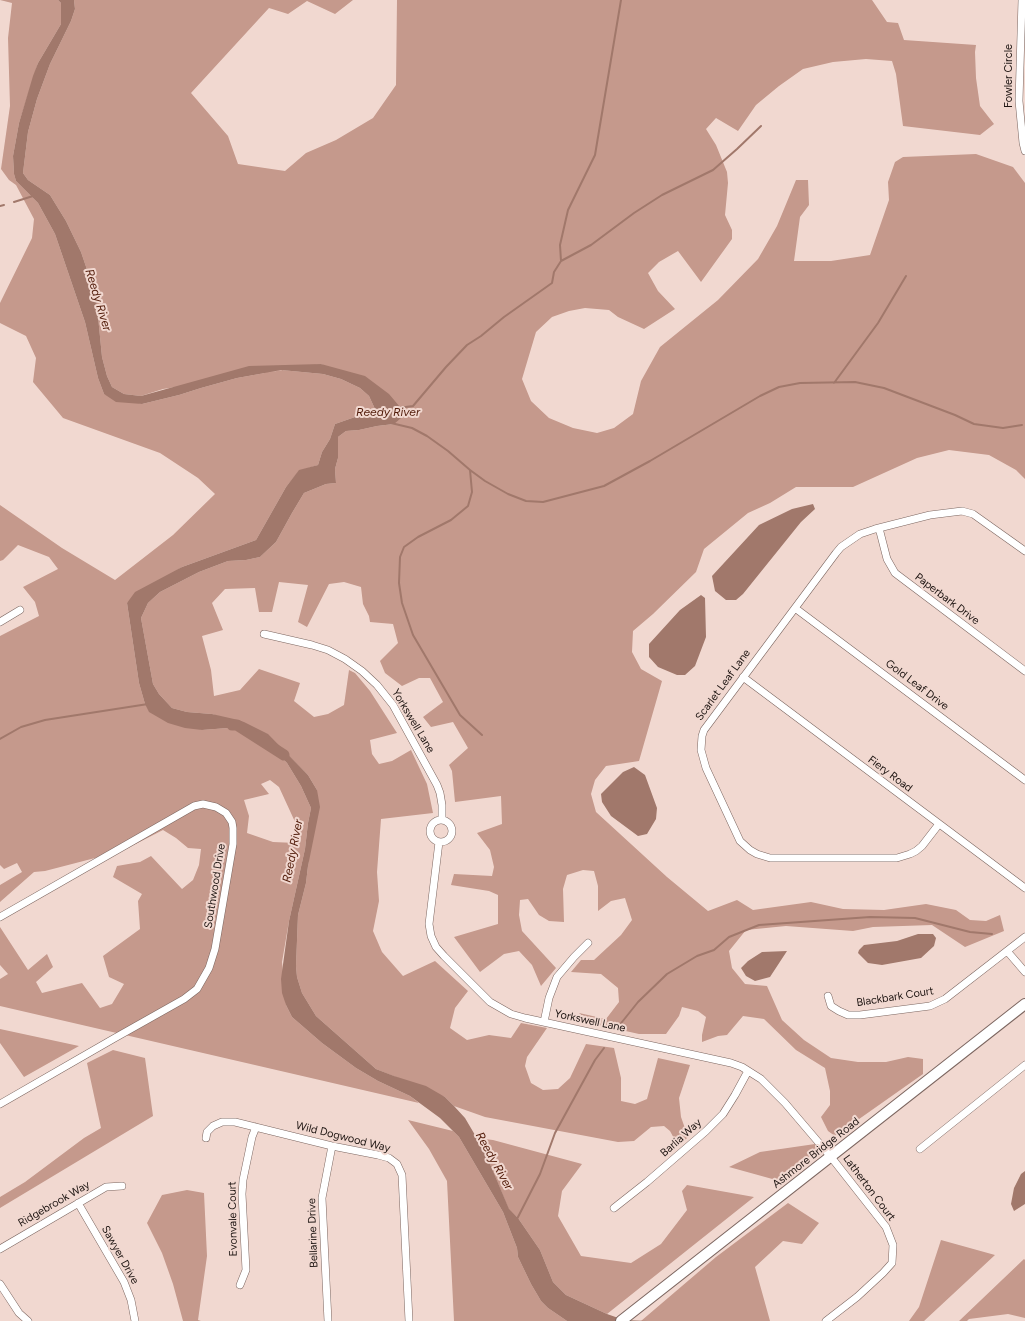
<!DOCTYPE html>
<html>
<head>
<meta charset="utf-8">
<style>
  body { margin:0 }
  canvas { display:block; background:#f1d8d0 }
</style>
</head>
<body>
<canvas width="1025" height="1321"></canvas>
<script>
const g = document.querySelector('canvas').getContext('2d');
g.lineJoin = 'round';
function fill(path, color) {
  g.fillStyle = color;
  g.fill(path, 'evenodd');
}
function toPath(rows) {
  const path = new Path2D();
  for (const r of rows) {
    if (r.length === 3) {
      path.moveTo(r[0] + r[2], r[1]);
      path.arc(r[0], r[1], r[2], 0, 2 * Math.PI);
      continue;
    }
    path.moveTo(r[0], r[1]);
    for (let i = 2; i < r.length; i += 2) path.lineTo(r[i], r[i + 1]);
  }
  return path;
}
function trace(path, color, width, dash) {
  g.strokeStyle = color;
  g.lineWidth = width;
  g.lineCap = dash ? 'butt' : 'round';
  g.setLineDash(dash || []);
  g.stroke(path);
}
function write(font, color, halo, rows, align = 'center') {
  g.font = font + ' Figtree,sans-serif';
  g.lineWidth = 4;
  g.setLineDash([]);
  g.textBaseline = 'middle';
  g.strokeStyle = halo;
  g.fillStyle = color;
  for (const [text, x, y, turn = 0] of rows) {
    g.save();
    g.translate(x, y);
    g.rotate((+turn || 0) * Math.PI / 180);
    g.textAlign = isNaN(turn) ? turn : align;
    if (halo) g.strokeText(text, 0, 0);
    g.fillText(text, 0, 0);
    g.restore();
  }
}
fill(toPath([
  [0,0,58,0,61,3,61,24,38,63,19,123,13,156,14,174,16,181,38,203,55,234,85,322,98,378,104,394,142,404,179,395,201,388,237,378,281,370,323,374,341,379,360,388,369,396,375,409,370,416,355,417,335,424,330,439,322,452,318,465,299,471,286,487,256,540,182,567,127,603,139,683,145,704,202,730,228,728,245,730,259,735,287,763,301,786,311,808,308,823,305,849,289,921,282,962,286,1005,292,1017,322,1043,356,1068,378,1081,410,1096,419,1103,0,1006,0,979,8,974,0,965,0,927,28,970,47,954,53,967,36,982,42,993,82,983,100,1008,112,1004,124,984,109,977,103,956,140,929,138,901,142,894,113,877,117,866,140,862,151,856,182,889,193,880,199,865,201,849,188,848,176,838,163,830,122,851,45,871,34,872,0,902,0,885,22,872,17,863,4,869,0,865,0,636,39,616,35,602,23,587,58,569,49,557,18,545,3,560,0,561,0,505,62,548,115,580,173,535,215,494,198,478,160,453,63,418,33,382,36,358,26,336,0,323,0,303,32,238,34,219,16,185,9,180,1,169,10,106,8,38,12,3],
  [270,780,279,787,296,824,296,843,273,842,247,833,249,816,244,800,269,794,261,784],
  [74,0,353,0,335,14,307,1,288,14,269,8,191,93,228,136,238,164,285,171,306,153,336,140,373,118,396,85,397,0,872,0,887,22,898,23,904,40,976,45,975,52,976,78,980,106,994,124,980,135,903,126,896,74,892,61,866,59,833,62,803,69,779,86,756,105,738,131,716,118,706,129,716,145,727,172,728,183,725,215,732,230,732,239,701,282,678,251,659,262,648,273,658,291,675,309,644,329,618,317,609,310,585,308,569,311,552,317,536,332,522,379,531,401,549,418,573,428,597,433,614,428,633,414,641,381,660,347,718,300,758,259,777,226,796,180,808,180,809,205,800,217,794,261,831,261,870,255,889,200,888,182,895,162,903,157,976,154,1013,167,1025,183,1025,479,1016,470,989,455,949,450,917,458,853,487,796,487,770,503,748,513,704,549,696,572,653,614,633,631,632,652,641,669,662,681,639,761,606,766,595,780,591,794,596,812,667,877,708,911,737,900,753,910,811,902,843,909,884,910,926,904,956,910,970,920,986,921,1000,915,1004,931,965,947,932,925,873,927,853,931,786,926,746,930,729,951,732,968,745,984,767,986,782,1020,804,1040,831,1058,858,1062,886,1062,908,1057,923,1059,923,1074,835,1136,828,1131,821,1117,830,1105,830,1091,825,1068,796,1050,764,1019,743,1016,727,1035,718,1036,702,1042,702,1035,706,1017,698,1011,682,1007,679,1016,666,1034,639,1034,590,1023,579,1013,606,1019,619,1002,618,988,601,974,571,972,581,960,594,960,621,935,632,920,625,898,611,901,598,911,598,886,594,871,583,870,567,875,563,889,564,922,549,921,539,915,528,899,520,900,519,915,522,931,556,968,541,986,532,965,519,951,504,954,480,972,454,937,498,924,498,895,489,891,451,885,454,874,492,876,494,867,490,850,477,833,502,824,501,796,455,802,452,771,449,765,468,748,453,722,431,727,423,717,443,702,430,678,419,678,402,686,385,673,380,661,398,643,393,624,370,622,369,616,363,604,361,587,344,582,329,584,307,627,298,622,308,585,279,582,272,612,259,612,255,588,225,589,212,603,223,630,202,636,211,670,214,696,240,690,259,669,300,683,294,701,314,717,328,714,344,705,349,670,355,673,370,691,397,733,370,740,372,754,379,764,392,761,411,750,427,784,433,813,381,819,377,872,379,901,373,931,382,952,403,976,435,961,468,991,455,1008,450,1028,467,1040,489,1035,511,1038,521,1023,547,1028,527,1057,525,1066,531,1083,543,1090,558,1089,570,1078,586,1044,614,1048,621,1078,621,1101,635,1104,647,1099,658,1058,690,1065,679,1098,681,1117,688,1137,682,1143,676,1142,670,1131,664,1126,651,1127,634,1141,618,1142,485,1117,454,1106,445,1097,376,1069,316,1016,302,993,297,977,296,966,298,915,306,883,317,790,308,775,267,734,212,714,187,712,172,708,159,694,153,684,141,618,148,603,160,592,199,572,228,561,246,560,260,557,276,542,292,513,304,493,326,484,336,483,335,469,338,458,338,437,346,431,359,430,377,426,394,424,400,407,321,364,163,389,141,396,124,394,112,387,107,376,102,357,96,296,81,252,66,221,50,195,28,180,23,173,28,132,37,99,50,64,71,21,75,9],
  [0,1029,79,1046,24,1077,0,1043],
  [113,1050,145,1058,153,1116,0,1208,0,1197,25,1182,84,1138,101,1128,87,1063],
  [408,1120,453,1131,459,1137,503,1212,517,1248,518,1257,531,1284,541,1301,548,1308,567,1321,454,1321,447,1181,429,1149],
  [476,1138,493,1140,582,1164,562,1191,558,1216,581,1256,631,1263,661,1244,687,1210,682,1191,687,1185,754,1197,607,1314,566,1295,553,1282,540,1250,518,1218,509,1210,485,1152],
  [815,1144,820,1149,776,1180,729,1167,760,1152],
  [187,1190,204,1193,207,1256,198,1320,201,1321,183,1321,173,1284,162,1253,147,1223,162,1195],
  [788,1203,819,1223,802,1244,783,1241,755,1267,770,1321,641,1321,716,1257],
  [941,1240,995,1255,924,1321,909,1321,919,1307],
  [1024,1259,1025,1260,1025,1318,1008,1314,969,1319,967,1321,959,1321]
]), '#c5998c');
fill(toPath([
  [58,0,74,0,75,9,71,21,50,64,37,99,28,132,23,173,28,180,50,195,66,221,81,252,96,296,102,357,107,376,112,387,124,394,141,396,249,366,321,364,365,376,389,394,400,407,401,418,394,424,377,426,359,430,346,431,338,437,338,458,335,469,336,483,326,484,304,493,292,513,276,542,260,557,246,560,228,561,199,572,160,592,148,603,141,618,153,684,159,694,172,708,187,712,212,714,234,719,244,722,268,734,308,775,317,790,320,807,308,866,306,883,298,915,296,966,297,977,302,993,316,1016,376,1069,394,1076,426,1086,445,1097,454,1106,465,1118,485,1152,509,1209,518,1218,540,1250,553,1282,566,1295,607,1314,624,1320,648,1321,567,1321,548,1308,541,1301,531,1284,518,1257,517,1248,503,1212,459,1137,440,1118,410,1096,378,1081,356,1068,322,1043,292,1017,286,1005,282,993,281,979,289,921,305,849,308,823,311,808,301,786,287,763,259,735,245,730,228,728,202,730,185,728,168,723,149,712,145,704,139,683,127,603,135,592,182,567,256,540,286,487,299,470,318,465,322,452,330,439,335,424,355,417,370,416,375,409,369,396,360,388,341,379,323,374,281,370,237,378,201,388,179,395,142,404,116,402,104,394,98,378,85,322,55,234,38,203,16,181,14,174,13,156,19,123,33,76,38,63,61,24,61,3],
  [813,504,815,509,801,522,743,594,736,600,726,600,715,591,712,576,759,525,792,509],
  [701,595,705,598,706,637,695,666,685,675,677,675,658,667,649,657,649,644,680,610],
  [634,767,645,775,657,808,656,819,647,834,638,836,611,816,602,802,601,794,623,772],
  [918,934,933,934,936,938,934,946,921,958,882,965,868,963,858,953,859,950,864,945,897,941],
  [787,951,770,977,755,981,746,976,741,968,748,961,762,952],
  [1025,1171,1025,1204,1014,1211,1011,1204,1014,1188,1021,1174]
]), '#a1786b');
trace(toPath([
  [14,202,33,196],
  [0,206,4,205],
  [561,261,560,245,568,210,595,155,597,143,621,0],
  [834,383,878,323,906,276],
  [398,408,413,406,446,367,467,345,481,336,504,317,552,283,554,272,561,261,591,245,634,213,662,195,713,170,737,149,761,126],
  [391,423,412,428,427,436,448,451,470,470,485,481,508,494,526,501,543,502,604,486,650,461,760,396,779,387,800,383,855,382,884,388,955,415,974,424,1003,428,1022,425],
  [470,470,472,492,468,506,451,520,418,537,404,547,400,557,399,583,402,603,413,635,460,715,482,735],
  [0,739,21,727,45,720,148,704],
  [618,1027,638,1002,667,974,697,956,714,950,729,937,759,925,870,917,915,918,970,932,992,934],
  [517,1219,540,1174,555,1133,595,1060,604,1048]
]), '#a1786b', 2);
trace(toPath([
  [232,725,237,725,284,755]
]), '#a1786b', 11);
const minor = toPath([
  [1022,0,1019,101,1023,143,1025,151],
  [879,528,887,559,895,573,1025,671],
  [795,608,1025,780],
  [0,622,20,610],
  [264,634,312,645,328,650,345,659,362,671,377,685,393,705,437,785,440,793,442,805,442,820],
  [743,677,1025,888],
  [441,831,11],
  [939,824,922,846,916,851,910,854,897,858,770,858,757,854,750,850,740,841,706,768,701,750,702,736,704,730,836,553,841,547,860,534,875,529,930,515,962,511,973,514,1025,551],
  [439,842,429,924,431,936,436,947,444,956,490,1002,511,1014,525,1018,731,1063,742,1067,761,1079,785,1103,831,1157,886,1227,893,1245,892,1263,883,1273,857,1297,826,1321],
  [0,917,194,806,203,804,216,807,226,813,232,822,233,828,233,844,215,949,209,968,197,989,184,999,113,1039,0,1104],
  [1007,951,1025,972],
  [828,996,831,1006,839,1011,848,1015,860,1015,930,1006,945,999,1025,937],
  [544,1022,549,998,557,977,574,957,588,943],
  [206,1138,207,1132,213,1126,222,1122,235,1122,332,1146,378,1155,389,1158,397,1164,402,1175,409,1321],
  [920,1149,1025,1065],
  [78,1203,124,1282,131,1300,135,1321],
  [614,1208,647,1182,706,1131,723,1114,735,1095,748,1071],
  [0,1249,106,1187,122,1186],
  [0,1284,19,1313,28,1321],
  [240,1285,246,1270,242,1194,243,1180,252,1137,256,1127],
  [328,1321,322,1198,332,1146]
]);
const secondary = toPath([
  [621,1321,1025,1004]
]);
trace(minor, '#7c6660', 8);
trace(secondary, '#7c6660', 12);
trace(minor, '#fff', 7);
trace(secondary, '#fff', 10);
write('11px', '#1e1512', '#f1d8d0', [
  ["Fowler Circle",1009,76,-90],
  ["Paperbark Drive",947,599,37],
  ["Scarlet Leaf Lane",723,685,-54],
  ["Gold Leaf Drive",917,685,37],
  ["Yorkswell Lane",413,721,59],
  ["Fiery Road",890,774,37],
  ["Southwood Drive",215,886,-81],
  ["Blackbark Court",895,997,-9],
  ["Yorkswell Lane",590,1021,12],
  ["Wild Dogwood Way",343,1137,14],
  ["Barlia Way",681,1138,-42],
  ["Ashmore Bridge Road",816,1153,-38],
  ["Latherton Court",869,1188,53],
  ["Ridgebrook Way",54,1204,-30],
  ["Evonvale Court",233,1219,-91],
  ["Bellarine Drive",313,1233,-92],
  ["Sawyer Drive",120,1255,61]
]);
write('italic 12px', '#511b09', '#f1d8d0', [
  ["Reedy River",98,300,73],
  ["Reedy River",388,412],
  ["Reedy River",293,851,-79],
  ["Reedy River",494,1161,61]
]);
</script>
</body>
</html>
